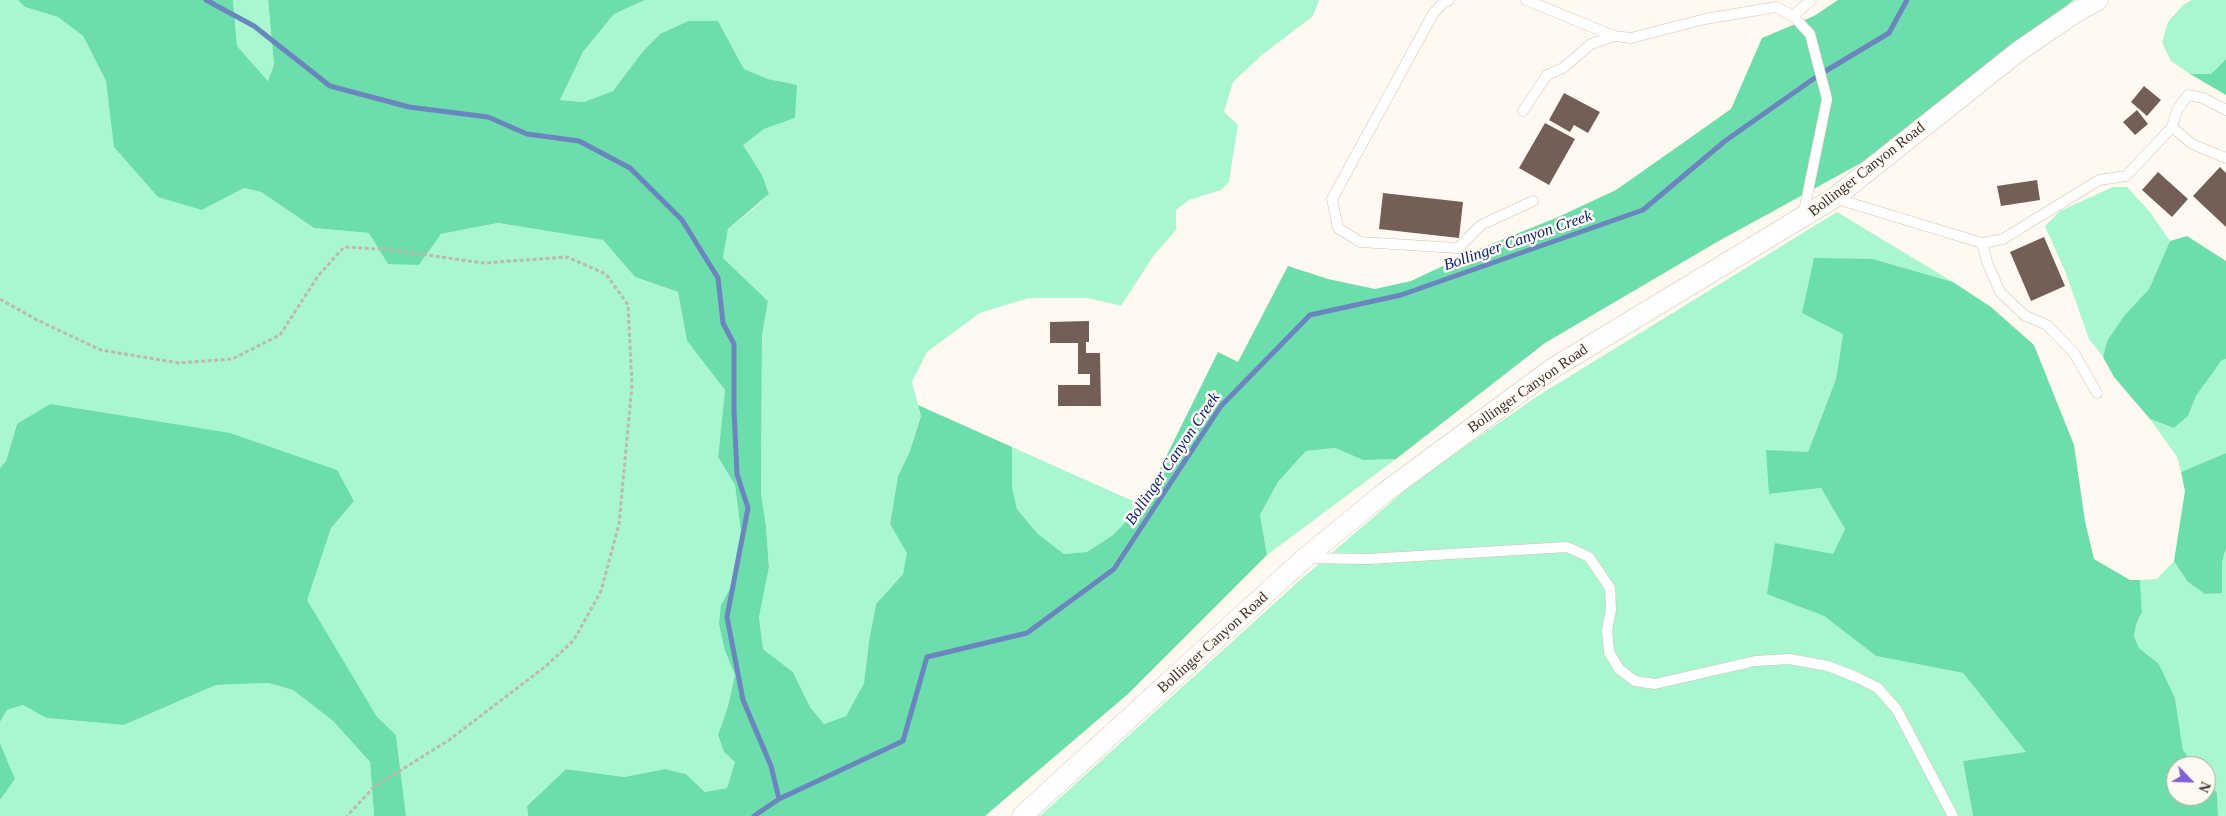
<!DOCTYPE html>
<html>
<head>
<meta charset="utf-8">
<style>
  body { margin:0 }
  #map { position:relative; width:2226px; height:816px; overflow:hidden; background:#fff9f1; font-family:Georgia,serif }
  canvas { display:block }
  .north { position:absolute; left:2166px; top:756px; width:50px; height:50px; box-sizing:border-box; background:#fff9f1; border:1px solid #afa9a2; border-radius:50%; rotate:114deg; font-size:14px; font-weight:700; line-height:20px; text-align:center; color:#38322b }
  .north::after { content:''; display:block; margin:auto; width:18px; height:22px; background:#835fda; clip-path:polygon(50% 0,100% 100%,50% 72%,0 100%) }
</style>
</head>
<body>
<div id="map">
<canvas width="2226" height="816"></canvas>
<div class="north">N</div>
</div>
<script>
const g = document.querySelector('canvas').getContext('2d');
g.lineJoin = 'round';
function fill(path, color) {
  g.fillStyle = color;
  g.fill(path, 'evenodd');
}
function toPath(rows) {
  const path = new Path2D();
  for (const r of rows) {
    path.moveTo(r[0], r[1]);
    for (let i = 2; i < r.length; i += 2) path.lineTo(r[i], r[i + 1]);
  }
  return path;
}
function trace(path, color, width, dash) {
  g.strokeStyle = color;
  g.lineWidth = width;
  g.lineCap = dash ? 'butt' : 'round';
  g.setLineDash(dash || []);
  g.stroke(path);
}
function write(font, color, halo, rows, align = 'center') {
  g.font = font + ' Georgia,serif';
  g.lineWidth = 5;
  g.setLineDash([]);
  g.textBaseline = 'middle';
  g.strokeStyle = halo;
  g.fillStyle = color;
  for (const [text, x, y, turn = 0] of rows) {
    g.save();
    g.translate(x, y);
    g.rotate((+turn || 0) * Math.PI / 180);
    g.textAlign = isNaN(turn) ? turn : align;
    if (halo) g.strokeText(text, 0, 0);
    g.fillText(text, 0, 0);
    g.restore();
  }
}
fill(toPath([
  [0,0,18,0,25,7,58,17,83,36,106,81,115,147,202,210,244,188,261,192,314,228,369,233,419,265,441,234,498,223,603,240,635,277,678,292,687,341,725,390,718,457,735,485,743,548,733,583,721,605,725,651,735,675,728,706,718,735,724,752,736,762,727,788,705,792,686,774,665,769,624,777,566,769,527,806,528,816,406,816,396,735,377,718,306,600,331,527,354,501,17,424,6,461,0,468],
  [233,0,268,0,274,65,268,81,237,46],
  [645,0,1319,0,1313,16,1262,55,1233,82,1224,112,1238,125,1229,182,1221,190,1189,200,1176,210,1176,230,1154,255,1121,306,1088,298,1029,298,980,313,927,352,912,382,921,416,910,451,898,476,890,524,908,553,903,574,876,604,869,641,864,683,846,716,824,724,810,707,793,672,763,649,759,617,769,567,766,526,761,494,762,336,768,301,723,258,728,229,752,210,769,194,762,175,742,145,764,129,795,118,796,86,768,79,744,69,718,21,688,21,660,34,643,51,613,91,584,102,560,100,583,52,614,14],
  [2192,0,2226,0,2226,59,2211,74,2190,74,2171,61,2162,42,2168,22,2183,5],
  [2113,187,2127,187,2150,212,2170,241,2149,289,2124,316,2107,341,2103,357,2089,339,2065,271,2045,226,2060,211],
  [1837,212,1953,282,1873,259,1843,334,1836,379,1808,452,1769,494,1821,488,1845,529,1834,554,1767,593,1824,616,1876,656,1963,673,2027,753,1963,761,1973,816,1040,816,1299,581,1417,480,1536,397],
  [2226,359,2226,453,2181,472,2177,457,2150,419,2174,428,2188,416,2196,396,2222,360],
  [1012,447,1142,505,1113,535,1087,552,1064,554,1038,534,1017,509,1012,487],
  [1335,448,1363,460,1396,459,1267,555,1260,515,1278,482,1306,451],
  [2226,548,2226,816,2218,816,2217,793,2206,779,2206,766,2195,766,2183,750,2175,698,2159,664,2139,648,2134,636,2136,625,2142,612,2140,580,2157,579,2174,561,2187,581,2222,593,2222,563],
  [268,683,293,690,333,721,370,762,374,816,0,816,0,800,15,779,0,743,0,722,7,710,23,705,46,718,124,725,216,685]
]), '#a9f7d1');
fill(toPath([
  [18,0,233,0,237,46,268,81,274,65,268,0,645,0,614,14,583,52,560,100,584,102,613,91,643,51,660,34,688,21,718,21,744,69,768,79,797,85,795,118,764,129,743,145,762,175,769,194,728,229,723,258,768,301,762,336,761,494,766,526,769,567,759,617,763,649,793,672,810,707,824,724,846,716,864,683,869,641,876,604,903,574,907,553,890,524,898,476,910,451,921,416,918,405,1012,447,1012,487,1017,509,1038,534,1064,554,1087,552,1113,535,1142,505,1218,352,1238,362,1288,266,1328,279,1375,289,1411,281,1479,249,1556,218,1616,190,1731,109,1762,38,1814,16,1838,0,2074,0,2008,48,1861,163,1717,242,1545,343,1396,459,1363,460,1335,448,1306,451,1278,482,1260,515,1267,555,1128,694,985,816,528,816,527,806,566,769,624,777,665,769,686,774,705,792,727,788,735,762,724,752,718,735,728,706,735,675,725,651,719,624,721,605,733,583,743,548,735,485,718,457,725,390,687,341,678,292,635,277,603,240,498,223,441,234,419,265,388,264,369,233,314,228,261,192,244,188,202,210,158,197,114,147,106,81,83,36,58,17,25,7],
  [2226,59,2226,95,2190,74,2211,74],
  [2187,236,2226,261,2226,359,2222,360,2196,396,2188,416,2174,428,2150,419,2114,377,2103,357,2107,341,2124,316,2149,289,2170,241],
  [1814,258,1873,259,1953,282,1991,307,2034,345,2074,445,2085,521,2094,559,2130,580,2140,580,2142,612,2136,625,2134,636,2139,648,2159,664,2175,698,2183,750,2195,766,2176,766,2176,796,2206,796,2206,780,2217,793,2218,816,1973,816,1963,761,2026,752,1963,673,1876,656,1824,616,1767,594,1775,543,1833,554,1845,529,1821,488,1769,494,1766,450,1808,452,1836,379,1843,334,1802,313],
  [50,404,230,433,337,470,354,501,331,528,307,600,377,717,396,735,406,816,374,816,370,762,333,721,293,690,268,683,216,685,124,725,46,718,23,705,7,710,0,722,0,468,6,461,17,424],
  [2226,453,2226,548,2222,563,2222,593,2205,594,2187,581,2174,561,2185,491,2181,472],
  [0,743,15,779,0,800]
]), '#6bdeac');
trace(toPath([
  [206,0,254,26,330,86,409,107,488,117,527,134,579,141,630,168,682,220,718,278,723,323,734,344,734,410,737,474,748,508,727,617,743,700,771,766,779,799],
  [754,816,779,799,903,741,927,657,1027,633,1114,569,1221,406,1310,315,1401,295,1643,210,1725,141,1819,75,1889,33,1907,0]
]), '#6b86be', 5);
fill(toPath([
  [2144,86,2161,100,2147,116,2131,102],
  [1564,93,1600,112,1588,133,1574,125,1570,132,1549,120],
  [2137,110,2148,124,2135,135,2123,122],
  [1545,123,1575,139,1549,185,1519,168],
  [2220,167,2226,173,2226,227,2193,196],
  [2158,172,2188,199,2172,217,2142,190],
  [2037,180,2040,200,2001,206,1997,186],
  [1383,193,1463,202,1459,238,1379,229],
  [2044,237,2065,286,2031,301,2010,252],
  [1089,321,1089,342,1086,342,1086,353,1100,353,1101,406,1058,406,1058,385,1090,385,1090,374,1078,374,1078,343,1050,343,1050,322]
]), '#735f55');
const lane = toPath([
  [1449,0,1443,3,1433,14,1332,199,1338,228,1360,242,1458,248,1481,225,1533,201],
  [1526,0,1614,36],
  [1793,16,1811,0],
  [1523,111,1547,75,1563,68,1591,44,1614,36,1631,38,1705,19,1776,7,1793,16,1810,34,1827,99,1803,216],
  [2172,127,2177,110,2188,95,2203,98,2226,110],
  [1834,198,1982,243,2003,239,2099,180,2126,176,2172,127,2192,144,2226,158],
  [1982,243,1987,262,2000,292,2024,315,2047,325,2074,353,2097,393],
  [1307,558,1368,559,1567,547,1589,557,1610,588,1611,610,1607,630,1609,652,1619,669,1635,681,1655,684,1755,661,1789,659,1828,666,1856,677,1878,688,1897,710,1953,816]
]);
const street = toPath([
  [1022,816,1306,557,1384,493,1553,368,1834,198,2019,51,2073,14,2098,0]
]);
trace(lane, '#d1c3b0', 11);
trace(street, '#d1c3b0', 21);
trace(toPath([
  [0,299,37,320,101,350,179,363,232,359,280,335,318,276,344,247,393,250,483,263,567,257,606,274,628,305,632,385,619,524,601,591,574,640,546,666,449,740,374,787,347,816]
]), '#beb8b1', 3, [4, 2.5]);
trace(lane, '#fff', 10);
trace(street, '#fff', 20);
write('15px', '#38322b', '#fff9f1', [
  ["Bollinger Canyon Road",1867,170,-38],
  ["Bollinger Canyon Road",1528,389,-35],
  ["Bollinger Canyon Road",1213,643,-42]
]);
write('italic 16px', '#001e7b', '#fff9f1', [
  ["Bollinger Canyon Creek",1518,241,-19],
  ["Bollinger Canyon Creek",1173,459,-56]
]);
</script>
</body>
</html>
